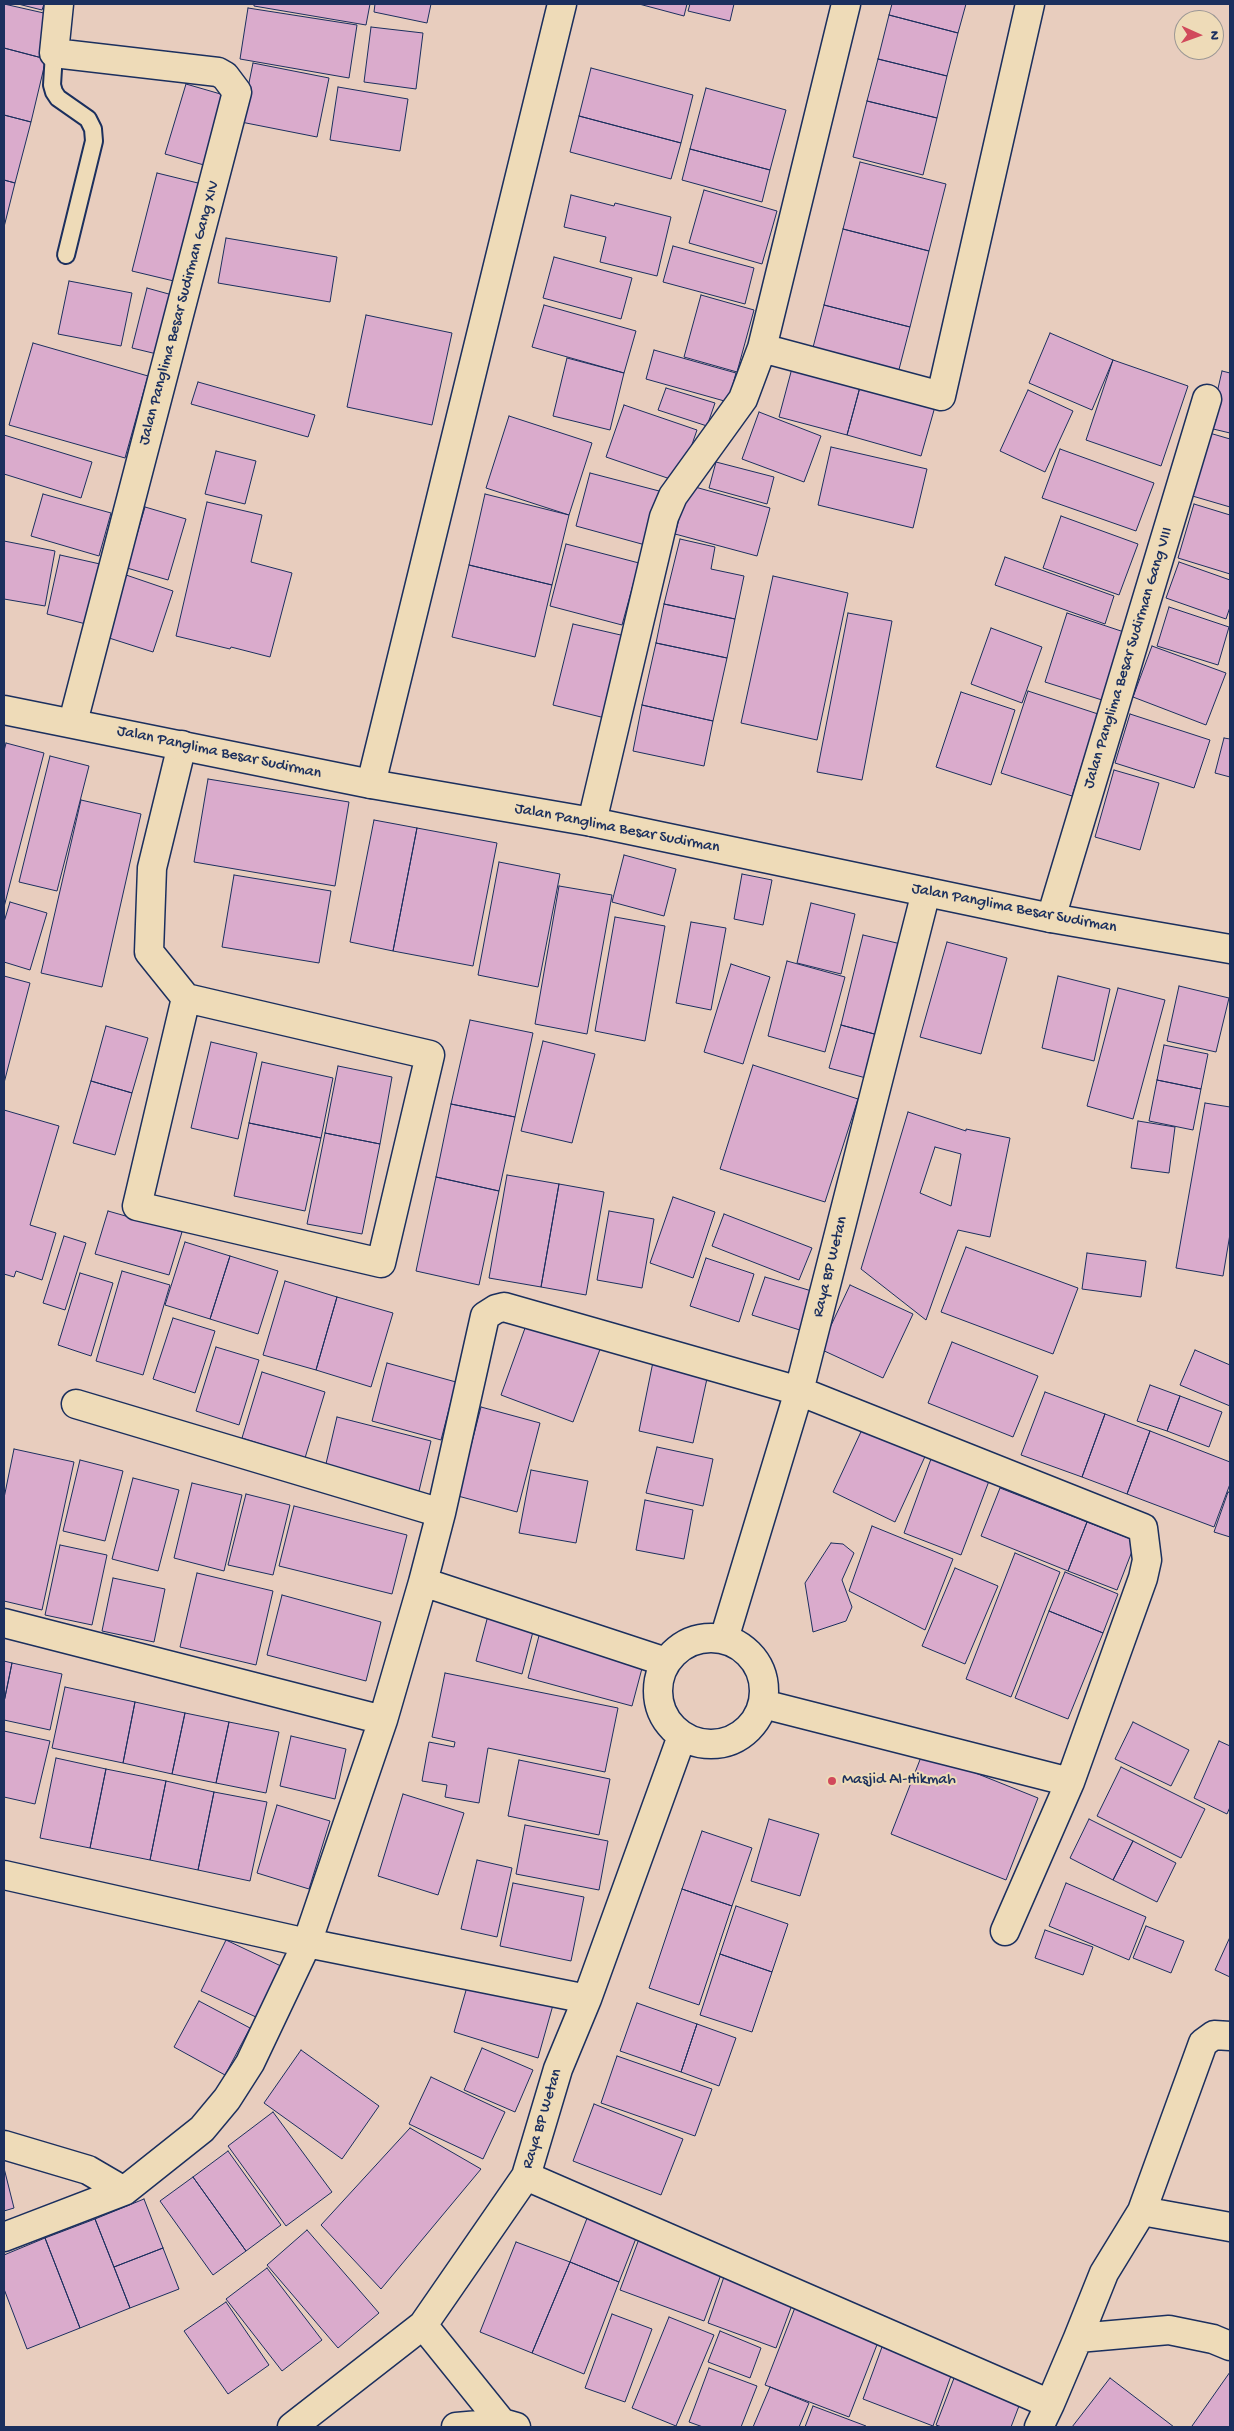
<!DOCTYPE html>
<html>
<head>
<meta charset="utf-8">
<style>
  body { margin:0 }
  #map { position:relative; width:1234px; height:2431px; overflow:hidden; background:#e8cdbe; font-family:"Gochi Hand",sans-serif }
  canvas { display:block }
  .frame { position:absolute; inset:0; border:5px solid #1b2f5e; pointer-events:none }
  .north { position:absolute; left:1174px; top:10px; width:50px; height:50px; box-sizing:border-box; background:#eedbb8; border:1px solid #9a9694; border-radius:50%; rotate:92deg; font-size:14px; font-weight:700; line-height:20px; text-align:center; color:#1b2f5e }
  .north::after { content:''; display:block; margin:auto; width:18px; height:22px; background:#d1495b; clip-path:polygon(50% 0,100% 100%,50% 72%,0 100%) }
</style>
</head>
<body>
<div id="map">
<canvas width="1234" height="2431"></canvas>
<div class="frame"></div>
<div class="north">N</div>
</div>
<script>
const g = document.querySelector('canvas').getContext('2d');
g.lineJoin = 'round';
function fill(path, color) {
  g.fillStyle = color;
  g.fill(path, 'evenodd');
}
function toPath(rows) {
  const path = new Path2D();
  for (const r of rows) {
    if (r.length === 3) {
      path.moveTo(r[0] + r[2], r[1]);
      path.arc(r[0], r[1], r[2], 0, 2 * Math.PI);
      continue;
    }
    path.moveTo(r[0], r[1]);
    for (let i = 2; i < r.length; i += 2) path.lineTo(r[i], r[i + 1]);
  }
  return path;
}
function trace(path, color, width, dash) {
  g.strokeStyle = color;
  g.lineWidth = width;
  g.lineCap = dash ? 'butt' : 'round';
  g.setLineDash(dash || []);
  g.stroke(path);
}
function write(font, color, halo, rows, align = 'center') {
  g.font = font + ' "Gochi Hand",sans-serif';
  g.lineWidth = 4;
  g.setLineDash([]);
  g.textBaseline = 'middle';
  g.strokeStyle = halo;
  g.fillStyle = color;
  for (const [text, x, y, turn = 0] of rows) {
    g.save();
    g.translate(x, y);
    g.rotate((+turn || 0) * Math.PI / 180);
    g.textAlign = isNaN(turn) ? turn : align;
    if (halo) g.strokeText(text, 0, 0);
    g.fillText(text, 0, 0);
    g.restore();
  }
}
const building = toPath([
  [4,4,57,16,46,59,4,48,4,4],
  [18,4,44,4,42,10,18,4],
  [254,4,370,4,366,25,254,6,254,4],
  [375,4,431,4,427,23,374,12,375,4],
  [639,4,687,4,684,16,639,4],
  [690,4,734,4,730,21,688,11,690,4],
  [892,4,966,4,958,33,889,15,892,4],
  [248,8,357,25,349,78,240,59,248,8],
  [889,15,958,33,947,76,878,59,889,15],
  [371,27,423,33,416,89,364,82,371,27],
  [4,48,46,59,31,122,4,115,4,48],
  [878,59,947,76,937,118,867,101,878,59],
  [253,63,329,78,317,137,241,122,253,63],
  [591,68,693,95,681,143,579,116,591,68],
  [186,84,224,95,204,165,165,154,186,84],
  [338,87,408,99,400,151,330,140,338,87],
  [706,88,786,110,770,170,690,149,706,88],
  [867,101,937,118,923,175,853,157,867,101],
  [4,115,31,122,15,183,4,180,4,115],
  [579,116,681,143,671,179,570,152,579,116],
  [690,149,770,170,762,202,682,180,690,149],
  [860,162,946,184,929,251,843,229,860,162],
  [157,173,202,184,178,282,132,271,157,173],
  [4,180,15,183,4,227,4,180],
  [704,190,777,211,762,264,689,243,704,190],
  [571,195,614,206,615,203,671,217,657,276,600,262,606,237,564,227,571,195],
  [843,229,929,251,910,327,824,305,843,229],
  [226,238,337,257,330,302,218,283,226,238],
  [673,246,754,268,745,304,663,282,673,246],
  [554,257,632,278,621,319,543,298,554,257],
  [69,281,132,293,121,346,58,334,69,281],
  [147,288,176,296,161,355,132,348,147,288],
  [701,295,754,310,737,372,684,357,701,295],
  [544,305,636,331,624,373,532,347,544,305],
  [824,305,910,327,896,381,810,359,824,305],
  [366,315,452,333,432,425,347,407,366,315],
  [1050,333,1113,360,1092,410,1029,383,1050,333],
  [33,343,148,376,125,458,9,425,33,343],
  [654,350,736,373,728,402,646,379,654,350],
  [795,357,863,376,847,435,779,417,795,357],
  [567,358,624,373,610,430,553,416,567,358],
  [1113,360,1188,386,1161,466,1086,440,1113,360],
  [1222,371,1230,373,1230,433,1209,428,1222,371],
  [863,376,938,396,921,456,847,435,863,376],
  [198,382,315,415,308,437,191,404,198,382],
  [666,388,715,403,707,426,658,410,666,388],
  [1028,390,1073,411,1045,472,1000,451,1028,390],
  [624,405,697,430,679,482,606,457,624,405],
  [759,412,821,436,804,482,742,459,759,412],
  [509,416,592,443,569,515,486,488,509,416],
  [1206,432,1230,439,1230,507,1189,495,1206,432],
  [4,435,92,462,81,498,4,474,4,435],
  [831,447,927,469,913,528,818,505,831,447],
  [1060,449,1154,483,1136,531,1042,498,1060,449],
  [216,451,256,461,245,504,205,494,216,451],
  [716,462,774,477,767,504,709,488,716,462],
  [590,473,663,492,649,546,576,526,590,473],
  [688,485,770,508,757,556,675,534,688,485],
  [43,494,111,513,99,556,31,536,43,494],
  [485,494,569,515,552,585,469,565,485,494],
  [207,502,262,515,251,562,292,573,270,657,231,647,230,649,176,636,207,502],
  [1194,504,1230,515,1230,574,1178,558,1194,504],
  [145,507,186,519,168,580,127,568,145,507],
  [1061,516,1138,544,1119,595,1043,568,1061,516],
  [680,539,715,547,711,569,744,576,735,619,664,604,680,539],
  [4,541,55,551,45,606,4,599,4,541],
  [566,544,639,563,622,625,550,606,566,544],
  [60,555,100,564,86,624,47,614,60,555],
  [1005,557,1114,596,1105,624,995,585,1005,557],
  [1179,562,1230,580,1230,607,1226,619,1166,598,1179,562],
  [469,565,552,585,535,657,452,637,469,565],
  [126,575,173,591,153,652,106,637,126,575],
  [773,576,848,593,817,740,741,723,773,576],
  [664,604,735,619,727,658,656,643,664,604],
  [1169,607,1229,627,1218,665,1157,646,1169,607],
  [848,613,892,621,862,780,817,772,848,613],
  [1067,613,1124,632,1102,700,1045,682,1067,613],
  [573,624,625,636,605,718,553,705,573,624],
  [991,628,1042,647,1022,703,971,684,991,628],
  [656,643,727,658,713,721,642,705,656,643],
  [1152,646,1226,673,1206,725,1133,697,1152,646],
  [1028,691,1098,714,1072,796,1001,773,1028,691],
  [961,692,1015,710,991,785,936,767,961,692],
  [642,705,713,721,704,766,633,751,642,705],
  [1130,714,1210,740,1194,788,1115,763,1130,714],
  [1224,738,1230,739,1230,777,1215,773,1224,738],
  [6,743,44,753,4,907,4,751,6,743],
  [50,756,89,766,57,891,19,882,50,756],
  [1114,770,1159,783,1140,850,1095,837,1114,770],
  [208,779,349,802,335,886,194,862,208,779],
  [81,800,141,814,102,987,41,973,81,800],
  [374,820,417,828,393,951,350,942,374,820],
  [417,828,497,843,473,966,393,951,417,828],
  [624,855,676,869,664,916,612,902,624,855],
  [499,862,560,874,538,987,478,975,499,862],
  [742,874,772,880,763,925,734,919,742,874],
  [234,875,331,891,319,963,222,947,234,875],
  [559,886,612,895,587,1034,535,1024,559,886],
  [10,902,47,913,30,970,4,962,4,922,10,902],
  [811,903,855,914,841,974,797,963,811,903],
  [615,917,665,926,645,1041,595,1031,615,917],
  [691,922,726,928,711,1010,676,1003,691,922],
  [863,935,901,944,878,1035,841,1025,863,935],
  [947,942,1007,958,981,1054,920,1037,947,942],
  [787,961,845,977,825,1052,768,1036,787,961],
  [731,964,770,977,743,1064,704,1052,731,964],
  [4,976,30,983,4,1083,4,976],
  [1058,976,1110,989,1094,1061,1042,1048,1058,976],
  [1179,986,1229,998,1216,1052,1167,1041,1179,986],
  [1118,988,1165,1000,1133,1119,1087,1106,1118,988],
  [470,1020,533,1033,515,1117,451,1104,470,1020],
  [841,1025,878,1035,866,1078,829,1068,841,1025],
  [106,1026,148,1038,132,1093,91,1081,106,1026],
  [543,1041,595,1054,572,1143,521,1131,543,1041],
  [211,1042,257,1053,238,1139,191,1128,211,1042],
  [1164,1045,1208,1054,1201,1089,1157,1080,1164,1045],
  [262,1062,333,1078,321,1138,249,1123,262,1062],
  [753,1065,858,1099,825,1202,720,1169,753,1065],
  [338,1066,392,1077,380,1144,325,1133,338,1066],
  [1157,1080,1201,1089,1193,1130,1149,1121,1157,1080],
  [91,1081,132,1093,115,1155,73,1143,91,1081],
  [1205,1103,1230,1107,1230,1234,1223,1276,1176,1268,1205,1103],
  [451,1104,515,1117,499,1191,436,1177,451,1104],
  [4,1110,59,1126,30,1225,56,1233,42,1280,16,1271,14,1277,4,1274,4,1110],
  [908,1112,966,1131,966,1129,1010,1138,990,1237,958,1230,926,1320,861,1269,908,1112],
  [935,1147,961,1154,951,1206,920,1193,935,1147],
  [1138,1121,1175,1127,1169,1173,1131,1168,1138,1121],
  [249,1123,321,1138,305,1211,234,1196,249,1123],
  [325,1133,380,1144,362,1234,307,1224,325,1133],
  [507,1175,559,1184,541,1287,489,1278,507,1175],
  [436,1177,499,1191,479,1285,416,1271,436,1177],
  [559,1184,604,1192,586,1295,541,1287,559,1184],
  [673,1197,715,1212,693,1278,650,1263,673,1197],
  [108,1211,182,1232,169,1275,95,1254,108,1211],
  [609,1211,654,1219,642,1288,597,1280,609,1211],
  [724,1214,812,1248,799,1280,712,1246,724,1214],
  [64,1236,86,1243,65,1310,43,1303,64,1236],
  [185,1242,230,1256,210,1319,165,1305,185,1242],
  [966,1247,1078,1288,1053,1354,941,1312,966,1247],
  [1087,1253,1146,1261,1141,1297,1082,1289,1087,1253],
  [230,1256,278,1271,258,1334,210,1319,230,1256],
  [706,1258,754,1274,739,1322,690,1306,706,1258],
  [122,1271,170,1285,143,1375,96,1361,122,1271],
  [80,1273,113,1283,91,1356,58,1345,80,1273],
  [765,1277,815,1292,803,1331,752,1315,765,1277],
  [285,1281,337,1297,316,1370,263,1355,285,1281],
  [850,1285,913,1314,883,1378,820,1349,850,1285],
  [337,1297,393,1313,371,1387,316,1370,337,1297],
  [529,1317,602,1344,573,1422,501,1395,529,1317],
  [173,1318,215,1331,195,1393,153,1379,173,1318],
  [952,1342,1038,1376,1013,1437,928,1403,952,1342],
  [216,1347,259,1360,239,1425,196,1411,216,1347],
  [1195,1350,1230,1365,1230,1406,1180,1385,1195,1350],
  [653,1362,708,1374,693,1443,639,1431,653,1362],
  [387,1363,456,1382,441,1440,372,1421,387,1363],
  [262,1372,325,1392,305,1458,242,1438,262,1372],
  [1150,1385,1180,1396,1167,1431,1137,1421,1150,1385],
  [1045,1392,1105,1414,1082,1477,1021,1455,1045,1392],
  [1180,1396,1222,1412,1209,1447,1167,1431,1180,1396],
  [481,1407,540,1423,517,1512,458,1496,481,1407],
  [1105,1414,1150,1431,1127,1494,1082,1477,1105,1414],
  [337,1417,431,1441,419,1491,325,1468,337,1417],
  [866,1421,928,1450,895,1522,833,1492,866,1421],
  [1150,1431,1230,1462,1230,1484,1214,1527,1127,1494,1150,1431],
  [657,1447,713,1459,703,1506,646,1493,657,1447],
  [14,1449,74,1462,42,1610,4,1601,4,1498,14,1449],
  [931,1459,989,1481,961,1555,904,1533,931,1459],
  [80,1460,123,1471,105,1541,63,1531,80,1460],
  [531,1470,588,1481,576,1543,519,1533,531,1470],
  [133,1478,179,1490,158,1571,112,1559,133,1478],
  [192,1483,242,1495,224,1571,174,1558,192,1483],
  [1000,1488,1087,1522,1068,1571,981,1536,1000,1488],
  [1228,1492,1230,1493,1230,1537,1214,1532,1228,1492],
  [246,1494,290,1505,273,1575,228,1565,246,1494],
  [645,1500,693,1510,684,1559,636,1550,645,1500],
  [294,1506,407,1535,392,1594,279,1566,294,1506],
  [1087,1522,1136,1541,1117,1590,1068,1571,1087,1522],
  [872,1526,953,1559,925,1630,849,1591,872,1526],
  [831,1543,843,1544,854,1553,842,1580,852,1607,846,1621,813,1632,805,1583,831,1543],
  [60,1545,107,1555,92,1625,45,1615,60,1545],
  [1015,1553,1060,1572,1011,1697,966,1679,1015,1553],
  [955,1568,998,1586,965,1664,922,1646,955,1568],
  [1065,1572,1118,1594,1103,1633,1049,1611,1065,1572],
  [197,1573,273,1591,256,1665,180,1647,197,1573],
  [113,1578,165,1589,154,1642,102,1631,113,1578],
  [282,1595,381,1622,366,1681,267,1655,282,1595],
  [490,1608,536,1620,522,1674,476,1661,490,1608],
  [1049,1611,1103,1633,1068,1719,1015,1698,1049,1611],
  [541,1628,645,1657,632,1706,528,1678,541,1628],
  [4,1661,12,1663,4,1702,4,1661],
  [12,1663,62,1674,50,1730,4,1720,4,1702,12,1663],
  [445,1673,618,1708,605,1772,488,1748,479,1803,445,1797,447,1785,422,1781,429,1742,454,1747,455,1742,432,1737,445,1673],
  [65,1687,135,1702,123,1763,52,1748,65,1687],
  [135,1702,185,1713,172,1774,123,1763,135,1702],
  [185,1713,229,1722,216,1783,172,1774,185,1713],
  [229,1722,279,1732,266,1793,216,1783,229,1722],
  [1133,1722,1189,1750,1171,1786,1115,1759,1133,1722],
  [4,1731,50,1741,35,1804,4,1797,4,1731],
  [291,1736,346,1749,335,1799,280,1786,291,1736],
  [1219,1741,1230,1746,1230,1807,1227,1814,1194,1798,1219,1741],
  [923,1752,1038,1798,1006,1880,891,1834,923,1752],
  [56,1758,106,1769,90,1848,40,1838,56,1758],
  [519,1760,610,1779,599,1835,508,1816,519,1760],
  [1121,1767,1205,1809,1181,1858,1097,1816,1121,1767],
  [106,1769,166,1781,150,1860,90,1848,106,1769],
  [166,1781,214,1792,198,1870,150,1860,166,1781],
  [214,1792,267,1802,250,1881,198,1870,214,1792],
  [403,1794,464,1813,438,1895,378,1876,403,1794],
  [277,1805,330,1821,309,1889,257,1873,277,1805],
  [769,1819,819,1834,800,1896,751,1881,769,1819],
  [1089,1819,1133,1841,1113,1880,1070,1858,1089,1819],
  [525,1825,608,1841,599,1890,516,1874,525,1825],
  [702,1831,752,1848,732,1906,682,1889,702,1831],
  [1133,1841,1176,1863,1157,1902,1113,1880,1133,1841],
  [477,1860,512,1868,497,1937,461,1929,477,1860],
  [513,1883,584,1897,571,1961,500,1946,513,1883],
  [1066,1883,1146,1917,1129,1960,1049,1926,1066,1883],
  [682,1889,732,1906,699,2005,649,1988,682,1889],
  [736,1906,788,1924,772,1972,720,1954,736,1906],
  [1146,1926,1184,1941,1171,1973,1133,1958,1146,1926],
  [1045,1930,1093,1947,1083,1975,1035,1958,1045,1930],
  [1230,1937,1230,1977,1215,1970,1230,1937],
  [226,1940,283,1967,258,2018,201,1991,226,1940],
  [720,1954,772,1972,752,2032,700,2015,720,1954],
  [469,1980,553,2005,538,2058,454,2032,469,1980],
  [199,2001,250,2028,225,2075,174,2047,199,2001],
  [637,2003,697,2024,681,2072,620,2051,637,2003],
  [697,2024,736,2038,719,2086,681,2072,697,2024],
  [482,2048,533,2070,515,2112,464,2090,482,2048],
  [301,2050,379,2106,342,2159,264,2103,301,2050],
  [617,2056,712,2089,695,2136,601,2103,617,2056],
  [431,2077,505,2112,483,2159,409,2124,431,2077],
  [594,2104,683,2139,661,2195,573,2161,594,2104],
  [273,2112,332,2192,286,2226,228,2146,273,2112],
  [410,2128,481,2169,381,2289,321,2225,410,2128],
  [228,2151,281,2225,246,2251,193,2177,228,2151],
  [4,2168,14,2208,4,2211,4,2168],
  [193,2177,246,2251,213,2275,160,2201,193,2177],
  [144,2199,163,2248,114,2267,95,2219,144,2199],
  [591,2208,640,2228,619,2282,570,2262,591,2208],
  [95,2219,130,2308,80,2328,45,2238,95,2219],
  [307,2230,379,2313,338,2348,267,2265,307,2230],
  [45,2238,80,2328,27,2349,4,2289,4,2255,45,2238],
  [639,2239,723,2269,704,2321,620,2290,639,2239],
  [516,2242,570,2262,532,2353,480,2332,516,2242],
  [163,2248,179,2289,130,2308,114,2267,163,2248],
  [570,2262,619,2282,584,2374,532,2353,570,2262],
  [267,2268,322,2340,282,2371,226,2299,267,2268],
  [726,2271,795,2297,776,2348,708,2323,726,2271],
  [226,2302,269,2365,228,2394,184,2331,226,2302],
  [796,2305,880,2337,849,2417,765,2385,796,2305],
  [612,2314,652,2329,625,2402,585,2388,612,2314],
  [669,2317,714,2335,676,2426,632,2408,669,2317],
  [720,2331,761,2348,750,2378,708,2362,720,2331],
  [882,2347,952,2373,933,2426,863,2399,882,2347],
  [709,2368,757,2386,741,2427,703,2427,689,2422,709,2368],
  [1230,2372,1230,2427,1194,2427,1192,2426,1230,2372],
  [956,2373,1022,2398,1011,2427,942,2427,936,2425,956,2373],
  [1110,2378,1174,2427,1072,2427,1110,2378],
  [770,2387,809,2403,799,2427,753,2427,770,2387],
  [813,2406,866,2426,866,2427,805,2427,813,2406]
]);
fill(building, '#daabcc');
trace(building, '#1b2f5e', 1);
const lane = toPath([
  [54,53,52,85,54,92,58,98,88,119,93,129,94,141,66,255]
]);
const street = toPath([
  [59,4,54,53,218,72,225,76,237,92,73,722],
  [762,348,941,396,1030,4],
  [182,745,152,868,149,952,186,998,430,1055,381,1263,137,1206,186,998],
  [371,784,562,4],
  [592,822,664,517,673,496,743,399,762,348,846,4],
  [1051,918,1207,399],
  [76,1404,441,1513],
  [423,1582,441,1513,485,1316,496,1309,504,1307,799,1391,1143,1528,1147,1560,1143,1578,1070,1782,1005,1931],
  [4,1623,383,1720],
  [711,1691,53],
  [724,1639,799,1391,926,892],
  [763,1704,1070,1782],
  [4,1875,307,1943,250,2063,227,2099,202,2129,124,2191,4,2237],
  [587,1999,307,1943,383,1720,423,1582,666,1662],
  [4,2145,88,2170,124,2191],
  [526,2176,1050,2404,1039,2427],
  [1142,2211,1203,2043,1214,2035,1230,2036],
  [423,2325,502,2423,516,2427],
  [1078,2338,1104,2273,1142,2211,1230,2227],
  [1050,2404,1078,2338,1169,2330,1213,2339,1230,2346],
  [292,2427,423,2325,526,2176,558,2069,587,1999,682,1736],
  [456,2427,502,2423]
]);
const secondary = toPath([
  [4,710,371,784,592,822,1051,918,1230,949]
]);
trace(lane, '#1b2f5e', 20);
trace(street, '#1b2f5e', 31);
trace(secondary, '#1b2f5e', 31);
trace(lane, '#eedbb8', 16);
trace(street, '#eedbb8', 28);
trace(secondary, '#eedbb8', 28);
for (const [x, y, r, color] of [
  [832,1781,5,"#d1495b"]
]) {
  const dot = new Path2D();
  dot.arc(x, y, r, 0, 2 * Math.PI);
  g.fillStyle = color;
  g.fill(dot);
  trace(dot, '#eedbb8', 2);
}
write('16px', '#1b2f5e', '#eedbb8', [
  ["Jalan Panglima Besar Sudirman Gang XIV",180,313,-75],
  ["Jalan Panglima Besar Sudirman Gang VIII",1129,658,-73],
  ["Jalan Panglima Besar Sudirman",219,753,12],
  ["Jalan Panglima Besar Sudirman",617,829,11],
  ["Jalan Panglima Besar Sudirman",1014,909,11],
  ["Raya BP Wetan",831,1267,-76],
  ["Raya BP Wetan",543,2119,-73]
]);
write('16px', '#1b2f5e', '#eedbb8', [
  ["Masjid Al-Hikmah",842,1781]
], 'left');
</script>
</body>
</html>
